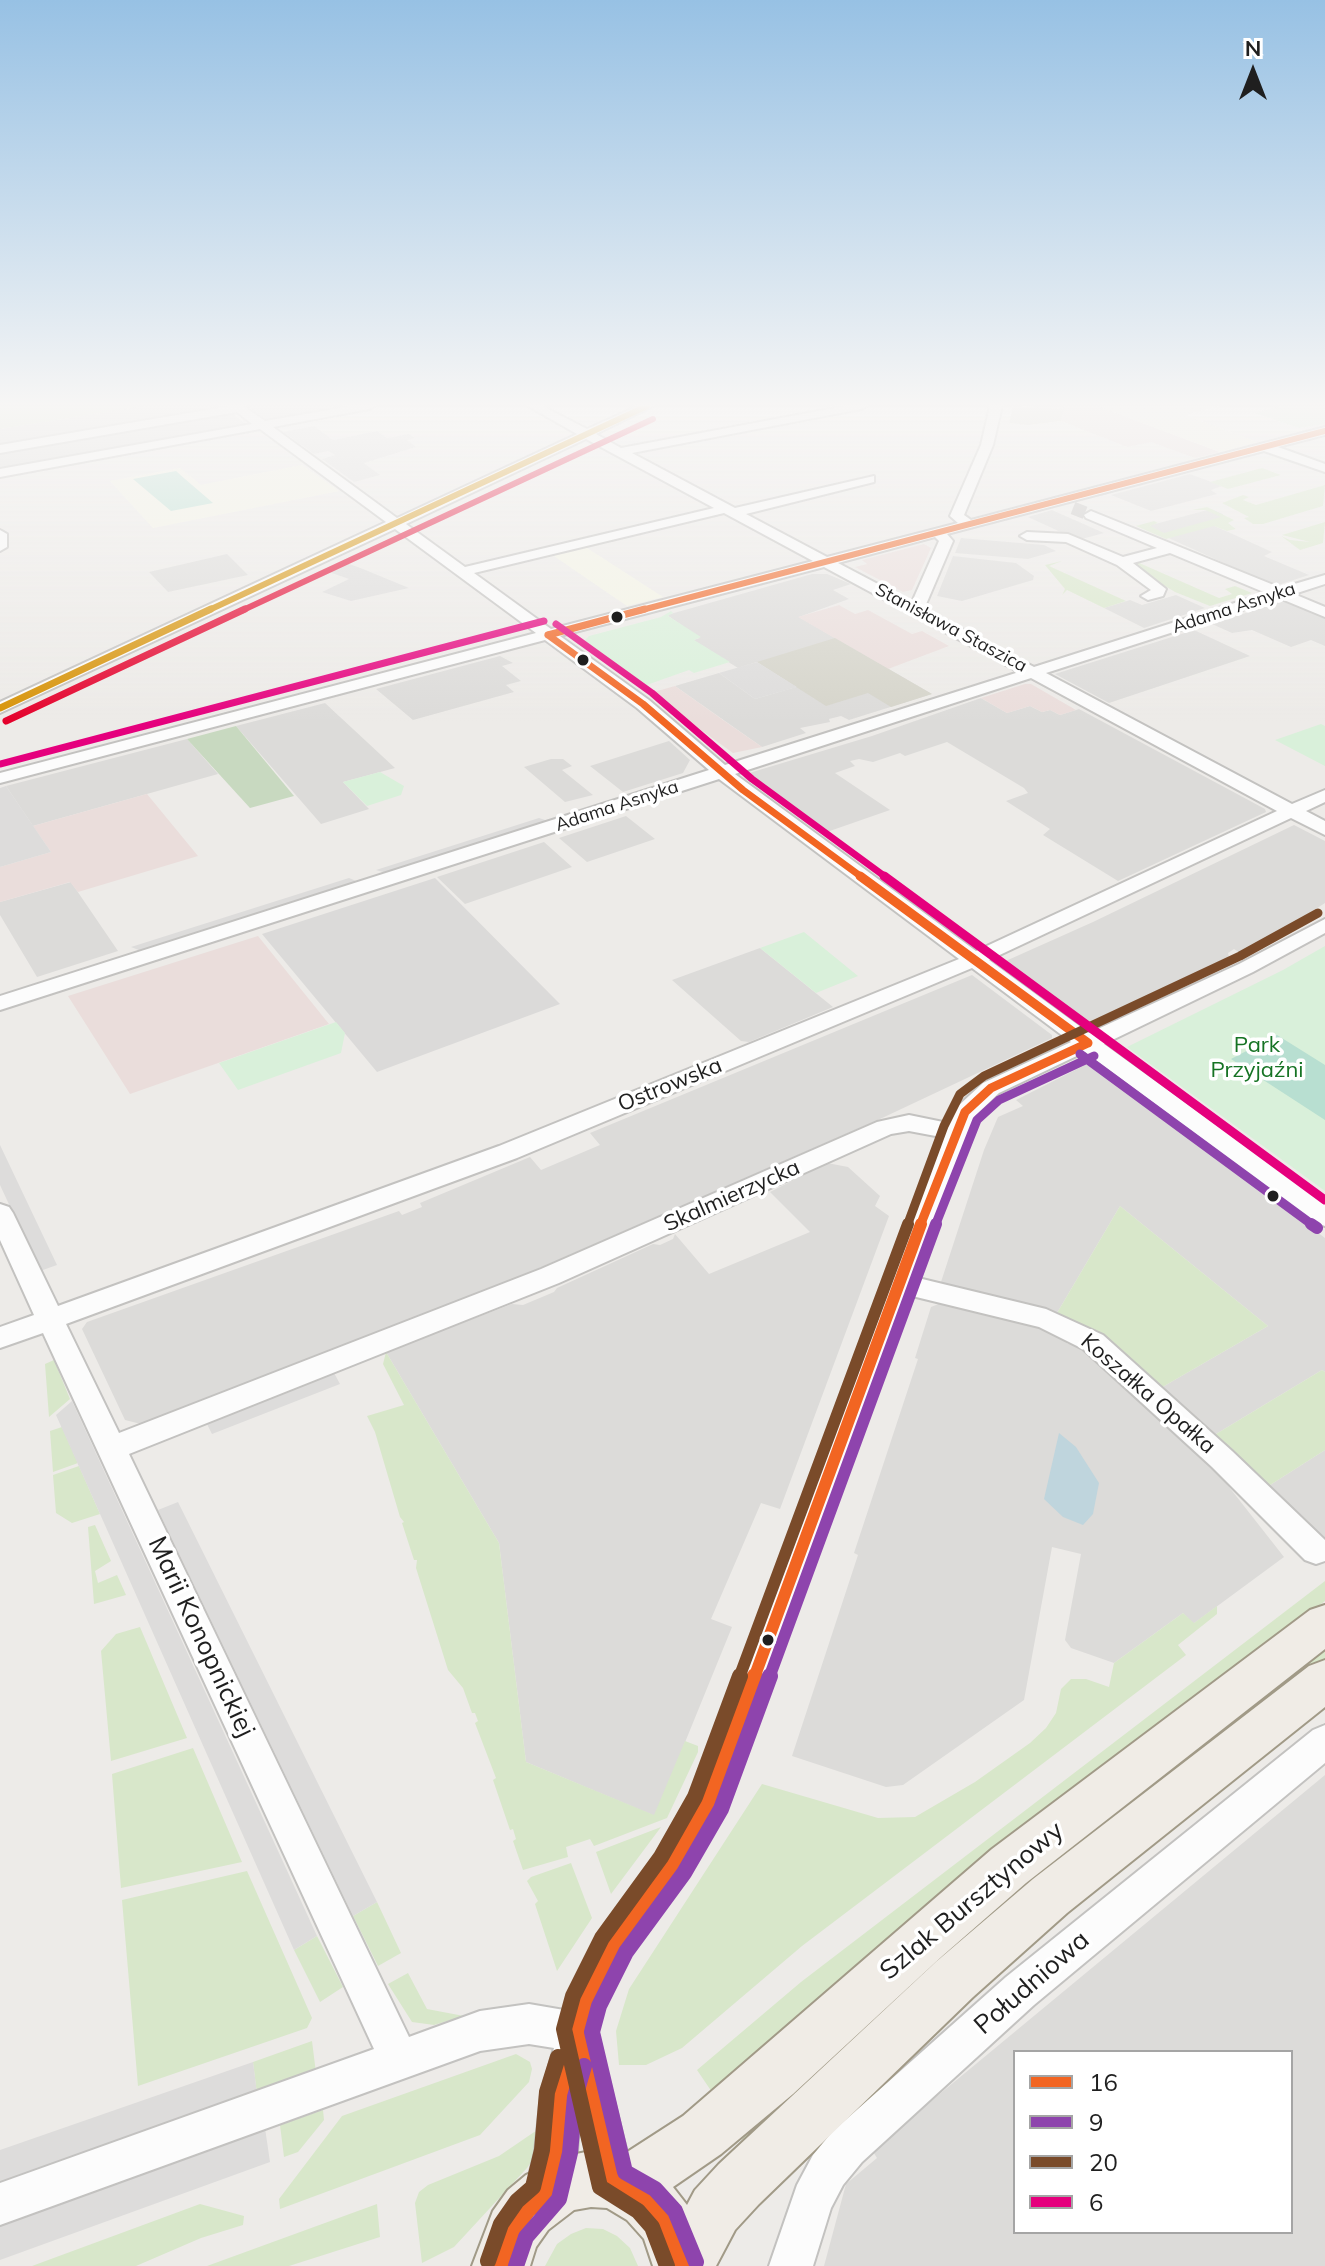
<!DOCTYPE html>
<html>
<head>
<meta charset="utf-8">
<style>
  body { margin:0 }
  #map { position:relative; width:1325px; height:2266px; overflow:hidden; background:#edebe8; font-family:Mulish,sans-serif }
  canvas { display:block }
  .legend { position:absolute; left:1013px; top:2050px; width:280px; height:184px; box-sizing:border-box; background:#fff; border:2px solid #a5a5a5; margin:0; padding:10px 14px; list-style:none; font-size:24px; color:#1f1f1f }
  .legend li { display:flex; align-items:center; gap:16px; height:40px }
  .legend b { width:40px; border:2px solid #a5a5a5 }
  .north { position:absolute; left:1213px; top:32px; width:80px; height:80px; -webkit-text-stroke:6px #fff; paint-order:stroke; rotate:0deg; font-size:22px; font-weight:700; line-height:32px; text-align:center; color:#1f1f1f }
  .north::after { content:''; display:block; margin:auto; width:28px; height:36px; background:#1f1f1f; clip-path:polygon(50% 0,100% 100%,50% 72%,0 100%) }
</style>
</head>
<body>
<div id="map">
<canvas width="1325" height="2266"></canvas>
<ul class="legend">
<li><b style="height:10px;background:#f26522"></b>16</li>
<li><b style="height:10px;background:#8e44ad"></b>9</li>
<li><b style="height:10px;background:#7a4b2a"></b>20</li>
<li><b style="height:10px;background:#e5007d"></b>6</li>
</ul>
<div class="north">N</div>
</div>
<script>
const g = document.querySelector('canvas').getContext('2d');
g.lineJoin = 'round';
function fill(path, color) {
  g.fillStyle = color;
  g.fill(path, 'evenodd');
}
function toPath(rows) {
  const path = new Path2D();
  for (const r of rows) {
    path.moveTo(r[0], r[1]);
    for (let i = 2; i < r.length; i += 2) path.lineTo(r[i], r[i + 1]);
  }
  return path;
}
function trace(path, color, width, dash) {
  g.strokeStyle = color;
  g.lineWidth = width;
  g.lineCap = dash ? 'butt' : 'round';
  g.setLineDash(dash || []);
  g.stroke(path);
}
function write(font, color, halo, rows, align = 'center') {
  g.font = font + ' Mulish,sans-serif';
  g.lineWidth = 7;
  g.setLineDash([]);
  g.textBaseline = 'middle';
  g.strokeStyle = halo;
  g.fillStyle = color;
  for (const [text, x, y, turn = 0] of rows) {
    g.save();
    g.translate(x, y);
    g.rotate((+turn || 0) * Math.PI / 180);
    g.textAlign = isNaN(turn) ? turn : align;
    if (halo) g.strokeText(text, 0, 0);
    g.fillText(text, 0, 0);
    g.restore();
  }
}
fill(toPath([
  [144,406,223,406,227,409,0,448,0,429],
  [247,406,350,406,268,421],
  [229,411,247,425,0,469,0,451],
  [1190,474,1222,486,1211,490,1217,494,1151,511,1111,495],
  [1211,509,1223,514,1215,526,1272,552,1264,556,1309,575,1275,586,1144,527],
  [1052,510,1104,533,1078,540,1028,517],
  [961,538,1044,545,1056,551,1028,559,955,553],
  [227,554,248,575,168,592,149,572],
  [953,556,1016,563,1034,576,1033,580,962,601,937,596],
  [812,574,827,574,851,584,833,590,849,599,799,617,932,694,849,720,841,716,829,719,830,722,800,728,806,733,762,747,675,686,719,673,755,699,796,687,757,662,738,668,693,640,700,638,667,615],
  [1176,595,1205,608,1144,628,1104,608,1130,600,1142,605],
  [1286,600,1325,617,1325,646,1311,640,1291,647,1252,630,1232,633,1212,624],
  [1194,630,1250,656,1109,703,1055,674],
  [500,656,513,663,502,666,521,681,506,685,514,692,413,720,376,689],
  [981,698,1007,713,1030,706,1042,712,1050,710,1060,715,1079,709,1265,809,1266,812,1118,881,1043,835,1050,829,1006,801,1028,793,1024,788,947,742,905,756,900,753,873,762,859,759,850,761,855,766,835,773,890,810,824,833,744,778,746,774,872,736],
  [325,703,395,768,343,782,369,809,321,824,236,726],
  [187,739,218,774,33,826,6,786],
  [669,741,690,760,683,773,623,792,590,766],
  [551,759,563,759,572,766,562,770,593,795,565,802,524,767],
  [626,816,655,839,587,862,559,838],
  [1294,825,1325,841,1325,903,1275,935,1240,953,1234,949,1228,953,1229,957,1088,1023,1081,1024,999,964,1093,922],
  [544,842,572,867,465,904,437,877],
  [71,882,118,951,37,977,0,915,0,902],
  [760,948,833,1007,749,1042,741,1041,672,980],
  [972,975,1052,1035,1052,1038,880,1119,535,1270,141,1424,125,1420,82,1329,87,1322,399,1211,402,1215,422,1207,420,1203,530,1157,541,1170,600,1145,590,1133],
  [1091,1062,1325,1238,1325,1372,1322,1370,1211,1437,1159,1389,1268,1326,1120,1206,1057,1313,940,1285,984,1150,998,1117,1023,1106,1016,1100],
  [827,1163,848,1167,880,1196,875,1206,889,1216,780,1509,761,1503,711,1619,732,1627,655,1816,526,1762,499,1543,386,1352,512,1304,523,1305,554,1292,557,1288,653,1244,660,1245,673,1239,675,1234,709,1274,810,1232,770,1192],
  [941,1303,1048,1328,1068,1344,1072,1342,1087,1350,1211,1464,1284,1557,1193,1624,1183,1613,1114,1663,1071,1648,1065,1640,1081,1554,1052,1547,1024,1700,903,1785,886,1787,792,1756,858,1555,854,1553,918,1359,915,1358,931,1307],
  [1325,1450,1325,1538,1267,1487],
  [1325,1775,1325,2266,824,2266,846,2184,877,2158,872,2150],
  [1015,2052,1291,2052,1291,2232,1015,2232]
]), '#dcdbd9');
fill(toPath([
  [1064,406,1097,406,1220,452,1195,458,1151,442,1127,447,1061,421],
  [924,544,931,548,912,590,903,592,855,567,867,564,862,560],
  [839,605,855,614,868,610,912,634,922,631,949,646,888,669,798,617],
  [1025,684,1031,684,1076,710,1060,715,1050,710,1042,712,1030,706,1007,713,981,698],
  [675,686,723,720,762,747,733,753,650,693],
  [147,794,198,856,78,892,70,882,0,902,0,867,51,852,33,826],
  [258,936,329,1024,130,1094,68,996]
]), '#eadddb');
fill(toPath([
  [1097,406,1219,406,1185,415,1257,442,1220,452],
  [302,465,339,491,153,528,110,481,180,468,201,485],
  [584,546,663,597,627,606,551,554]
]), '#f4f4e5');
fill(toPath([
  [435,878,560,1004,377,1072,262,934]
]), '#dbdad9');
fill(toPath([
  [1013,406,1035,407,1064,409,1061,421,1029,425,1009,423],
  [835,638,932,694,891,707,868,693,826,706,757,662]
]), '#d5d4ca');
fill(toPath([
  [0,406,144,406,0,429],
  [1262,468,1281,475,1228,489,1210,482],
  [1325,485,1323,506,1263,524,1253,524,1244,518,1249,517,1222,503,1243,495,1249,497,1243,500,1256,505],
  [1207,507,1234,520,1228,523,1236,529,1227,531,1214,526,1166,539,1136,526,1154,521,1158,523,1150,526,1164,533,1221,517,1205,510,1192,510],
  [1325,522,1323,543,1300,550,1281,536,1290,540,1310,542,1282,535],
  [1062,561,1049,566,1126,601,1104,608,1067,590,1062,595,1065,589,1045,565],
  [1137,562,1219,598,1232,594,1225,589,1235,586,1252,593,1210,606,1175,592,1128,564],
  [1120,1206,1268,1326,1159,1389,1096,1334,1057,1313],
  [386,1352,499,1543,526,1762,654,1815,685,1741,698,1746,698,1752,667,1818,594,1846,590,1839,566,1847,568,1857,523,1870,513,1841,516,1839,513,1829,510,1830,493,1780,496,1778,475,1723,478,1721,475,1713,472,1713,463,1688,448,1670,416,1568,417,1560,414,1560,402,1523,404,1522,400,1517,375,1432,367,1416,404,1405,383,1364],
  [54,1360,70,1399,49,1417,45,1364],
  [1322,1370,1325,1372,1325,1450,1267,1487,1211,1437],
  [62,1427,78,1463,53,1472,50,1431],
  [79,1466,100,1514,72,1523,56,1513,53,1475],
  [95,1525,111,1561,95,1571,98,1583,117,1575,126,1595,94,1604,88,1527],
  [1325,1581,1325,1601,1234,1670,716,2098,697,2070,801,1982],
  [1217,1606,1217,1614,1178,1645,1186,1655,802,1946,682,2048,646,2065,619,2065,616,2031,629,1989,762,1784,878,1818,915,1817,975,1782,1030,1743,1046,1728,1056,1713,1061,1689,1071,1679,1086,1679,1109,1687,1114,1663,1183,1613,1194,1623],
  [140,1627,187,1738,111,1761,101,1651,116,1634],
  [1325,1645,1325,1658,1099,1834,748,2146,739,2134,1001,1900],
  [193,1748,242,1862,121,1888,112,1774],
  [661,1827,611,1894,596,1852],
  [571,1863,592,1918,557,1971,535,1904,538,1901,527,1881,531,1877],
  [247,1871,312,2018,307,2028,138,2086,122,1900],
  [377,1902,401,1953,378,1966,353,1916],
  [317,1936,343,1987,320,2002,294,1950],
  [408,1973,427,2009,464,2016,434,2025,412,2022,388,1984],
  [312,2041,316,2073,257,2094,253,2062],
  [516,2054,530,2062,532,2069,529,2082,480,2135,280,2209,279,2199,342,2116],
  [323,2110,324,2120,298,2152,284,2157,280,2125],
  [546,2124,535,2157,527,2168,454,2247,422,2263,415,2203,419,2192,428,2185,499,2156],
  [200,2204,244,2216,243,2225,201,2238,136,2266,32,2266],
  [377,2204,380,2237,289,2266,207,2266],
  [586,2228,603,2229,617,2236,630,2248,638,2266,545,2266,557,2244,571,2234]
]), '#d8e7ca');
fill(toPath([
  [236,726,294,796,250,808,187,739]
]), '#c8d9c0');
fill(toPath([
  [1282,406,1325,406,1325,424,1299,428,1255,413],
  [671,611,673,613,668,616,701,637,694,640,730,662,694,673,689,670,641,687,581,644,589,636,661,617],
  [1321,724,1325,726,1325,766,1275,740],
  [380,772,404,786,401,795,367,806,343,782],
  [804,932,858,976,816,993,760,948],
  [1325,946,1325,1191,1127,1047,1283,970],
  [336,1022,345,1033,341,1053,238,1090,219,1063]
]), '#d9f0da');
fill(toPath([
  [176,471,185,479,213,503,171,511,133,479],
  [1277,1035,1325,1065,1325,1120,1231,1059]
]), '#b8dfd1');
fill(toPath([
  [314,426,333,440,377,431,387,438,409,434,415,438,407,440,416,447,364,463,380,475,354,482,322,459,335,455,328,451,314,454,283,432],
  [344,562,363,569,409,588,351,601,322,592,349,579,326,571],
  [757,662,797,687,755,699,719,673],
  [6,786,51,852,0,867,0,788],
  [539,818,551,822,390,874,376,870],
  [349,878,361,883,144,952,131,947],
  [0,1145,57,1265,40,1271,0,1185],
  [333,1371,340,1384,212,1434,205,1420],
  [72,1401,317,1936,294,1950,56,1415],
  [178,1502,377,1902,353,1916,158,1510],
  [253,2062,257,2094,0,2185,0,2150],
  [265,2128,270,2162,0,2260,0,2223]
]), '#dddcdb');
fill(toPath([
  [1059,1433,1076,1447,1099,1483,1093,1514,1083,1525,1063,1517,1044,1499]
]), '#bfd5dd');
trace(toPath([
  [1073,508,1091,515]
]), '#c4c2c0', 13, [13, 7]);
const minor = toPath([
  [230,406,243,406,265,421,352,406,375,406,369,409,273,427,397,518,577,434,528,406,542,406,587,429,638,406,653,406,596,434,621,448,845,406,867,406,861,409,632,453,735,508,874,476,874,482,746,514,827,557,958,523,950,516,981,445,990,406,1002,406,993,445,964,515,971,520,1325,427,1325,435,1278,447,1325,464,1325,472,1264,451,947,534,953,541,924,609,1034,667,1266,593,1170,553,1133,563,1166,589,1163,596,1148,600,1141,596,1151,590,1117,565,1066,542,1027,540,1020,536,1027,532,1068,534,1123,557,1157,548,1086,518,1084,515,1091,511,1281,588,1325,575,1325,584,1294,594,1325,607,1325,617,1279,598,1046,673,1292,804,1325,790,1325,802,1306,811,1325,821,1325,835,1291,818,989,960,1089,1033,1239,964,1325,919,1325,933,1253,972,1104,1044,1325,1204,1325,1226,1316,1223,1085,1052,999,1093,975,1116,914,1277,1046,1309,1103,1335,1232,1451,1325,1540,1325,1561,1316,1564,1305,1560,1212,1467,1083,1349,1039,1327,908,1295,726,1803,686,1878,627,1958,604,2006,597,2033,634,2181,628,2196,613,2202,598,2196,579,2123,577,2152,561,2207,546,2213,531,2207,525,2192,535,2152,541,2095,554,2048,529,2044,480,2051,0,2225,0,2183,374,2049,43,1333,0,1348,0,1327,34,1315,0,1240,0,1204,9,1207,13,1213,58,1306,499,1146,959,959,719,779,0,1010,0,996,709,770,637,708,545,640,0,783,0,773,536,633,395,529,0,713,0,702,386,522,260,429,0,477,0,469,252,424,237,412,0,453,0,445,230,406],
  [586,439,714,508,465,567,406,524,586,439],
  [724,513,813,561,551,629,474,573,724,513],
  [935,537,939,541,912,602,838,563,935,537],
  [824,567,1019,672,725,765,649,700,560,636,824,567],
  [1031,678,1277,811,976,951,735,774,1031,678],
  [972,968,1071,1042,983,1083,957,1107,948,1123,909,1115,877,1122,541,1269,119,1433,66,1324,517,1158,972,968],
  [909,1131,941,1137,694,1794,660,1852,601,1932,564,2010,529,2004,480,2011,409,2037,129,1454,559,1283,891,1134,909,1131],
  [0,530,7,534,7,547,0,551,0,530],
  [1325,1725,1325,1763,1034,2005,862,2162,843,2185,831,2208,813,2266,769,2266,797,2185,813,2155,832,2132,1006,1977,1313,1730,1325,1725]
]);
const major = toPath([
  [1325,1605,1325,1649,1026,1883,940,1958,793,2094,721,2154,673,2187,687,2205,695,2190,719,2164,937,1961,1033,1879,1309,1666,1325,1660,1325,1707,1067,1913,973,1997,759,2204,735,2230,716,2266,653,2266,644,2239,627,2220,607,2208,591,2207,574,2210,548,2230,536,2247,530,2266,472,2266,493,2211,508,2190,526,2175,566,2156,591,2151,621,2156,683,2116,992,1849,1310,1610,1325,1605]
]);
trace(minor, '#c3c2c0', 4);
trace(major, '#a19a87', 4);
fill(minor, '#fcfcfc');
fill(major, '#f0ece6');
trace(toPath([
  [638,611,1325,431]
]), '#f26522', 6);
trace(toPath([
  [548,635,645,609],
  [548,635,643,704,743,790,863,878]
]), '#f26522', 7);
trace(toPath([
  [860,876,1088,1043],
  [920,1226,965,1112,991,1088,1088,1043]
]), '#f26522', 9);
trace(toPath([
  [754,1678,921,1224]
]), '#f26522', 12);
trace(toPath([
  [501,2266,513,2231,528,2210,546,2195,556,2152,561,2095,570,2062],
  [682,2266,664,2219,647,2200,613,2181,578,2032,586,2001,614,1945,673,1865,708,1803,755,1676]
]), '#f26522', 16);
trace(toPath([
  [1080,1054,1314,1226],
  [935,1226,977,1120,999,1100,1094,1056]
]), '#8e44ad', 9);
trace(toPath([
  [1311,1224,1317,1228],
  [769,1678,936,1224]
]), '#8e44ad', 12);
trace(toPath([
  [696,2262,675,2211,655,2189,625,2172,592,2032,599,2006,626,1952,684,1873,721,1809,770,1676],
  [516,2266,526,2237,559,2199,570,2153,575,2097,584,2066]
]), '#8e44ad', 16);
trace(toPath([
  [907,1226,944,1126,960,1094,984,1076,1240,956,1318,913]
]), '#7a4b2a', 9);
trace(toPath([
  [739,1678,908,1224]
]), '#7a4b2a', 12);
trace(toPath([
  [488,2261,501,2224,517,2201,533,2187,542,2150,547,2092,558,2057],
  [667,2266,652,2227,638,2211,600,2187,564,2029,573,1996,602,1938,661,1857,695,1797,740,1676]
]), '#7a4b2a', 16);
trace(toPath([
  [556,624,652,693,752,779,887,878],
  [0,764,544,621]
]), '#e5007d', 7);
trace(toPath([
  [884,876,1325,1200]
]), '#e5007d', 9);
trace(toPath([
  [207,611,647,406]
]), '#d79205', 6);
trace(toPath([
  [0,708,211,609]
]), '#d79205', 7);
trace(toPath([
  [241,611,653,419]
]), '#e4002b', 6);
trace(toPath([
  [6,721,245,609]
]), '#e4002b', 7);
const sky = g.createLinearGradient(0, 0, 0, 723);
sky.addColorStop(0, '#97c1e4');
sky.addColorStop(0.56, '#f7f6f5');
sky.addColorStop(1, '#f7f6f500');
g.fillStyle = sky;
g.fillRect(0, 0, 1325, 723);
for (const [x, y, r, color] of [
  [617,617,7,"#1f1f1f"],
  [583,660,7,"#1f1f1f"],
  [1273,1196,7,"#1f1f1f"],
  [768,1640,7,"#1f1f1f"]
]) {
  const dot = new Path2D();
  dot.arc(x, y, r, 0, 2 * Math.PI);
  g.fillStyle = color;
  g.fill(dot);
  trace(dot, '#fff', 3);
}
write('18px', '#1f1f1f', '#fff', [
  ["Adama Asnyka",1234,608,-18],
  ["Stanisława Staszica",951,628,28],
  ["Adama Asnyka",617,806,-18]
]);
write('22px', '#167324', '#fff', [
  ["Park",1257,1045],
  ["Przyjaźni",1257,1070]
]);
write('22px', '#1f1f1f', '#fff', [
  ["Ostrowska",670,1085,-22],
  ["Skalmierzycka",732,1196,-24],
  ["Koszałka Opałka",1148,1394,41]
]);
write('26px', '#1f1f1f', '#fff', [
  ["Marii Konopnickiej",201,1637,65],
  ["Szlak Bursztynowy",972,1901,-40],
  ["Południowa",1032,1983,-41]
]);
</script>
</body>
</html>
